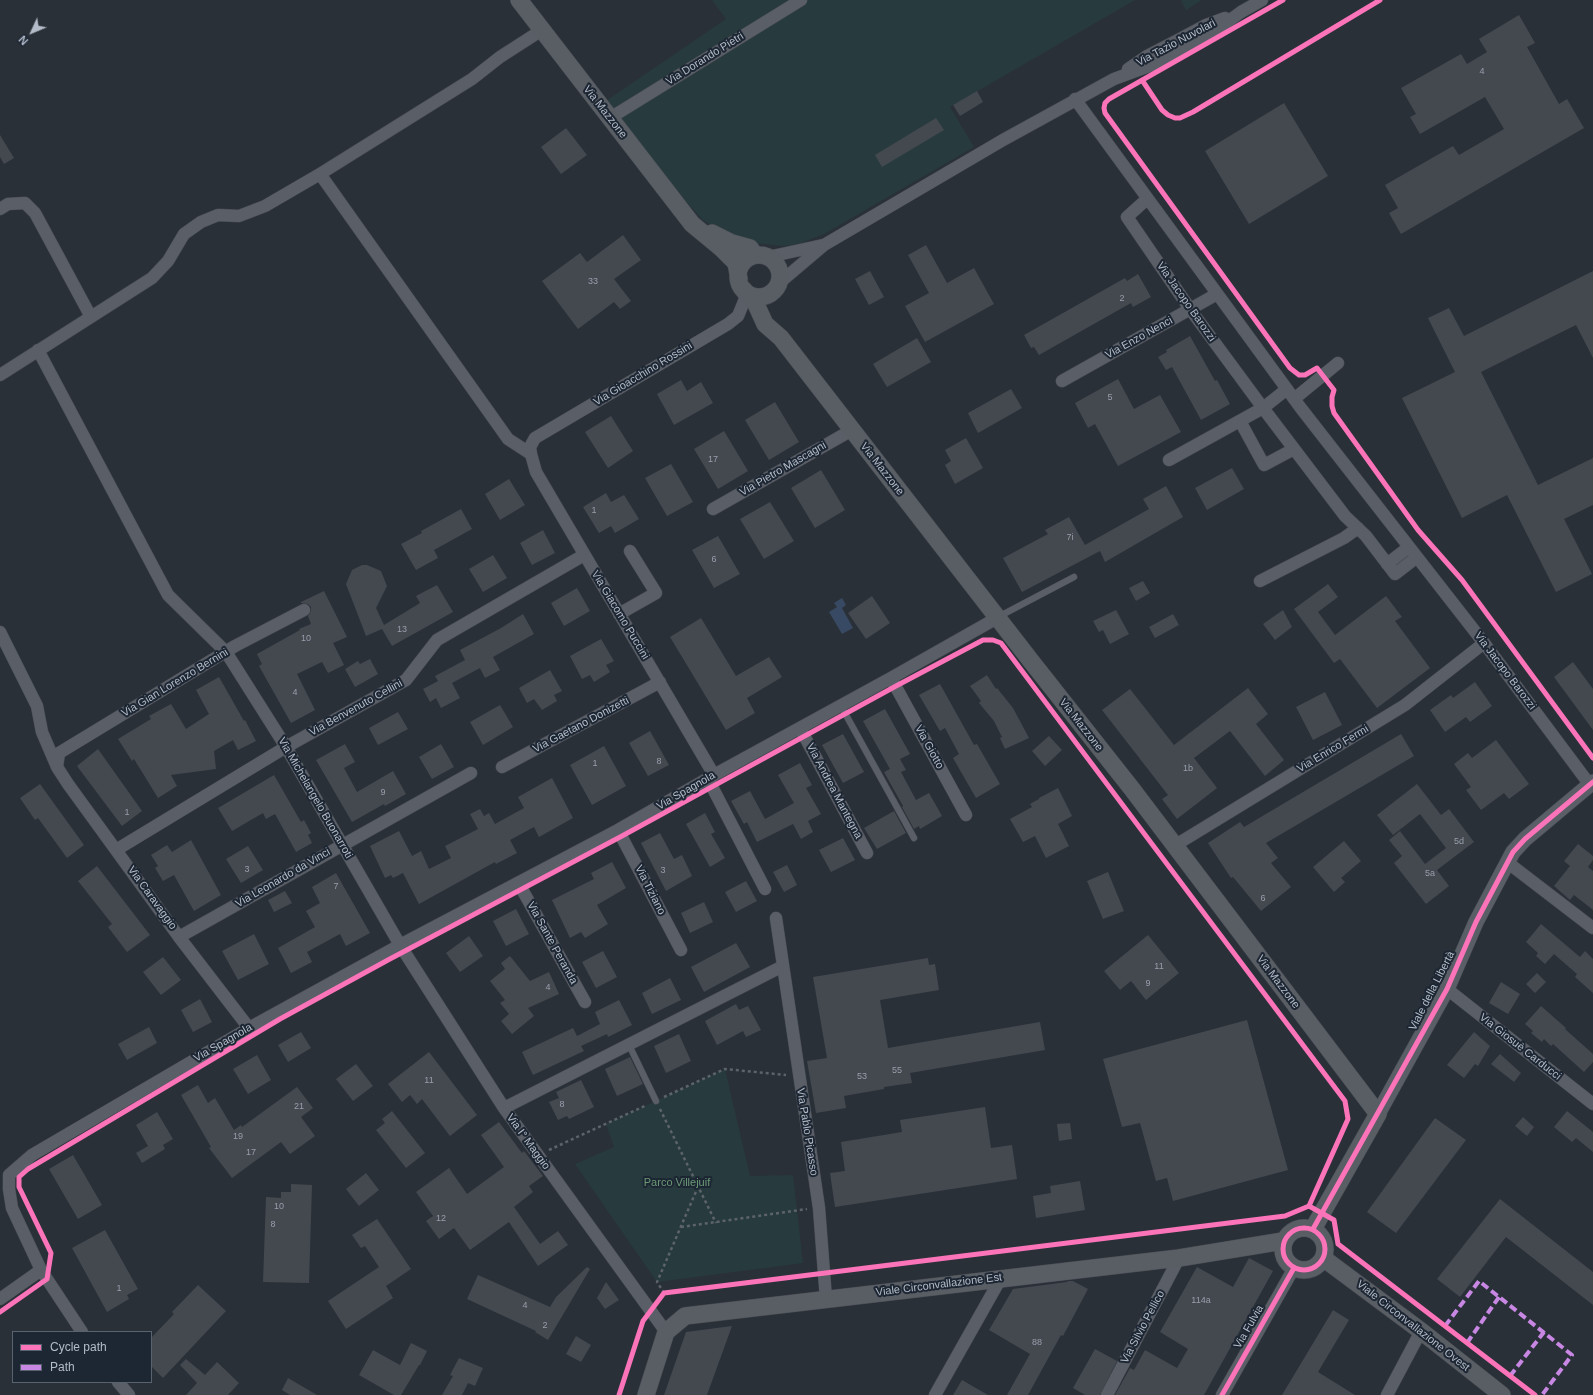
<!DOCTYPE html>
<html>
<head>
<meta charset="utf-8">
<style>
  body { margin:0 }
  #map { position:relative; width:1593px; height:1395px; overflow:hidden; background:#2a3038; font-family:Helvetica,sans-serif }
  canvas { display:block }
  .legend { position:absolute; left:12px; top:1331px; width:140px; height:52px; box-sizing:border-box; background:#1d2633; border:1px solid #59626f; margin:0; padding:5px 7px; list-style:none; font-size:12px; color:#b4bcc9 }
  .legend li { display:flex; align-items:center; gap:8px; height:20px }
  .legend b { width:20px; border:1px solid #59626f }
  .north { position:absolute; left:12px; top:12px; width:40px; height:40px; -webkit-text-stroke:3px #1d2633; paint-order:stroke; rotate:226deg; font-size:11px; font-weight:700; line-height:16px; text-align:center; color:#b4bcc9 }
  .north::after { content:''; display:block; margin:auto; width:14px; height:18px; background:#b4bcc9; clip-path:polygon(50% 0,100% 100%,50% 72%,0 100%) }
</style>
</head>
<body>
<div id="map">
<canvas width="1593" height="1395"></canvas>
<ul class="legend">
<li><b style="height:5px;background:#fb73b8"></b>Cycle path</li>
<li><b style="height:5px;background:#c787e3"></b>Path</li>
</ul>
<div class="north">N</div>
</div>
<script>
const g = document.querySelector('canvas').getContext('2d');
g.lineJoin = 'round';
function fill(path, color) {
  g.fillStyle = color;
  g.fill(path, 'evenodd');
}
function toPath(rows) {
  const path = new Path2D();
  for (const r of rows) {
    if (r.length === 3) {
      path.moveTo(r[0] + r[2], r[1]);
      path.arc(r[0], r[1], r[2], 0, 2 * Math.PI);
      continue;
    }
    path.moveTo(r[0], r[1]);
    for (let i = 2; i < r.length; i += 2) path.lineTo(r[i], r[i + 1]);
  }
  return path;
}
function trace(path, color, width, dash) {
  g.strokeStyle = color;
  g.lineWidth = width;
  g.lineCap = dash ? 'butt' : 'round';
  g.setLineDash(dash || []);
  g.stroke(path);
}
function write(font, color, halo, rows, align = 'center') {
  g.font = font + ' Helvetica,sans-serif';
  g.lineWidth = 4;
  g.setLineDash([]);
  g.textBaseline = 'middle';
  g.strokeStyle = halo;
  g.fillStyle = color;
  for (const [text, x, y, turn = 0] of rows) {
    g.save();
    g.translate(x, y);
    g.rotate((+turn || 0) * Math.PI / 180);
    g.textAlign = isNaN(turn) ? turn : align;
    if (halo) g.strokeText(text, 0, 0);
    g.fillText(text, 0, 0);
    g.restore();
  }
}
fill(toPath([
  [712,0,1135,0,950,107,974,147,824,234,801,243,784,246,753,243,718,230,703,220,678,193,606,101,726,19],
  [1181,0,1202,0,1186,10],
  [725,1069,750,1176,793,1175,803,1263,657,1282,575,1164,614,1147,606,1124]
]), '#273a3e');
fill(toPath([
  [842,598,846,605,842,608,853,628,842,634,829,612,837,607,834,603]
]), '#384963');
fill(toPath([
  [1519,15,1535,43,1527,47,1559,104,1567,99,1584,128,1401,234,1389,213,1398,208,1385,185,1453,146,1459,155,1504,129,1485,97,1420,134,1410,117,1416,114,1401,88,1461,54,1467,64,1487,52,1479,39],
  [977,91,983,102,960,116,953,105],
  [1284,103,1328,176,1249,224,1205,151],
  [936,118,944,130,882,167,875,155],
  [566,128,587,155,561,174,541,147],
  [0,135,14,158,4,164,0,157],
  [623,235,641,260,614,279,631,301,620,309,614,302,578,329,542,281,580,253,587,262],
  [926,245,947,283,974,268,994,304,925,342,905,306,929,293,908,255],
  [870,271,884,297,869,305,855,279],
  [1593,271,1593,358,1576,325,1481,372,1538,485,1593,458,1593,505,1564,519,1592,574,1556,592,1507,495,1462,518,1402,398,1455,372,1428,318,1449,308,1464,336],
  [1138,274,1151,297,1133,307,1131,303,1039,355,1034,347,1031,348,1024,335,1125,278,1127,281],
  [1190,336,1215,381,1217,380,1230,404,1201,420,1172,367,1166,370,1158,357,1167,352,1166,350],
  [917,338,931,362,887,387,873,364],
  [1118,379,1134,409,1160,395,1181,432,1118,466,1095,424,1088,428,1075,403],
  [681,380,687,391,701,382,713,403,674,425,657,394],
  [1011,389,1022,408,978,433,968,413],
  [775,402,799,442,769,460,745,420],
  [611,416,633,451,608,468,585,432],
  [724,431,748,471,718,489,694,449],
  [966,438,983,468,955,484,945,465,951,461,945,450],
  [671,464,693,502,667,516,645,478],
  [1232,468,1244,489,1207,510,1195,488],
  [821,470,845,510,815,528,791,488],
  [509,479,525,505,500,520,485,494],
  [1166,486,1183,517,1105,562,1100,551,1022,592,1003,558,1048,534,1045,530,1069,517,1085,545,1149,509,1143,499],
  [606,493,611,502,624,495,639,519,615,533,611,526,599,533,583,507],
  [770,502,794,541,764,559,740,519],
  [461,509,472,529,434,550,438,558,416,570,401,544,422,533,421,531],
  [543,530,555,553,532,565,520,543],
  [718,536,740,574,714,588,692,550],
  [493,555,507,578,483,592,469,569],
  [362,565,367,565,381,571,387,586,376,608,384,625,420,603,416,596,437,585,453,612,392,646,382,629,366,636,346,584,352,570],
  [1143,581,1150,593,1136,601,1129,588],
  [1328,584,1338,597,1318,612,1335,635,1386,596,1402,617,1395,621,1430,668,1377,708,1340,659,1334,663,1294,609],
  [577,588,590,611,564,626,551,603],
  [324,591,347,637,333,643,344,665,328,673,322,662,297,674,315,710,291,723,259,666,262,664,257,654,300,630,299,629,311,624,308,616,311,611,311,607,308,604,301,603,301,602],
  [872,596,890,623,866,639,848,613],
  [1116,610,1129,634,1110,644,1103,630,1099,632,1093,621],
  [1283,610,1292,627,1275,640,1263,624],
  [523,614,534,634,493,657,500,670,485,678,480,668,452,683,460,698,441,708,436,698,430,702,423,689,438,681,435,676,465,660,460,650,501,628],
  [1173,614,1179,625,1155,638,1149,627],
  [701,618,736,676,769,657,782,677,747,698,755,713,726,730,670,637],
  [601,639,614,661,606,665,610,672,594,682,590,675,582,679,570,656],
  [370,659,378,674,355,687,345,669,358,661,360,664],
  [1573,662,1593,689,1593,730,1554,677],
  [550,670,562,691,554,695,557,701,542,710,534,699,527,703,519,688],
  [987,675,996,689,997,688,1013,708,1029,738,1005,749,1000,738,1002,737,994,721,979,703,981,701,970,686],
  [219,677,244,721,245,720,256,741,238,750,233,740,214,751,216,769,171,775,177,786,158,798,134,759,132,761,118,739,151,719,149,716,171,704,186,729,209,714,196,690],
  [1475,682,1492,706,1470,722,1466,717,1445,732,1430,710,1451,695,1453,698],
  [940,684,974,745,977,744,1000,784,976,798,953,758,959,754,945,728,940,731,919,695],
  [1248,688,1268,714,1256,724,1284,760,1265,776,1230,731,1194,758,1217,788,1177,819,1162,799,1168,795,1102,710,1130,689,1174,745],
  [1325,692,1342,725,1313,740,1296,707],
  [500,705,513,727,483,745,470,722],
  [885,709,910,754,900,759,906,770,901,772,916,800,929,793,942,816,920,829,919,826,914,829,902,807,903,806,884,772,890,769,863,721],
  [398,712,408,729,378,745,369,728],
  [650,731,669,765,648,776,629,743],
  [843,734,864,772,843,783,822,745],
  [1401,734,1414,756,1266,843,1278,858,1271,863,1291,887,1261,911,1233,877,1231,878,1208,843,1240,822,1244,827],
  [1049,736,1062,750,1045,766,1032,751],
  [1496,740,1529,784,1509,799,1504,793,1481,810,1466,790,1471,787,1454,764,1468,753,1472,758],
  [345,744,355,762,344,768,357,792,393,771,406,794,385,806,384,804,352,822,316,760],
  [441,744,454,767,432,779,419,757],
  [604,746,626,786,592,805,570,765],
  [98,749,142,811,122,826,77,766],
  [800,763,812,785,806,788,821,814,808,821,813,832,801,839,793,824,757,842,747,822,744,824,731,801,750,791,765,819,794,803,778,775],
  [274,775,301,822,304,820,311,833,308,835,312,843,296,852,275,814,266,819,263,813,232,831,218,808],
  [552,778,573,818,539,837,534,827,510,840,517,853,496,864,495,862,419,904,403,873,393,878,391,875,385,878,370,846,399,831,412,856,421,851,429,869,451,858,445,846,478,829,470,814,480,809,484,816,489,813,495,824,524,808,518,797],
  [40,784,84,845,67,858,38,818,35,820,20,798],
  [1417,784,1441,815,1449,809,1474,842,1437,870,1449,886,1426,904,1394,863,1402,856,1389,840,1400,831,1425,864,1446,848,1420,814,1393,835,1377,815],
  [1058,788,1072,816,1058,824,1069,846,1046,858,1035,836,1023,842,1010,819,1032,807,1030,804,1039,799,1039,798],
  [894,811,906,833,877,849,864,828],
  [705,813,715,832,711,834,725,858,710,867,686,824],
  [660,833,674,859,682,855,692,876,666,891,641,843],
  [843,838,855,860,831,872,819,850],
  [191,840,221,895,194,911,174,875,163,881,155,868,158,866,151,855,167,845,172,852],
  [1344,841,1361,861,1341,878,1345,882,1334,892,1313,867],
  [1578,844,1593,856,1593,860,1588,867,1593,871,1593,910,1574,895,1570,900,1554,886,1570,866,1564,861],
  [248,846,263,870,241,883,226,859],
  [612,862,626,888,597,905,608,924,585,938,581,932,570,938,552,900,594,879,591,873],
  [787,865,797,885,784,892,773,872],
  [97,866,150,935,127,952,108,927,112,924,78,881],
  [1108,872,1124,911,1103,919,1087,881],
  [336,873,370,933,346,946,340,934,307,952,312,962,291,973,278,948,315,927,306,911,320,903,312,887],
  [746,881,757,901,736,912,725,892],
  [285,891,292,903,274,912,268,900],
  [704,902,713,922,690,933,681,913],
  [516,909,529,934,506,946,493,921],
  [1541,924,1580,957,1585,951,1593,959,1593,993,1575,977,1577,974,1554,954,1545,964,1536,956,1538,953,1526,942],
  [254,934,269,964,238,980,222,951],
  [1148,935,1179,973,1146,1000,1131,981,1120,990,1104,971],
  [469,936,483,956,460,972,446,953],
  [736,943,750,967,704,992,691,967],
  [603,951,617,977,596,988,582,962],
  [510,956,530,981,549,972,559,994,528,1008,534,1016,512,1034,501,1021,509,1014,500,1003,505,1000,490,981,505,969,501,963],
  [163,957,181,980,161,995,143,972],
  [928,958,929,965,935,964,939,990,880,1000,888,1048,1040,1022,1045,1050,910,1073,912,1083,884,1087,884,1089,844,1096,846,1108,816,1113,807,1061,827,1058,813,977],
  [1537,973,1546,982,1535,993,1526,984],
  [670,978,681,1000,652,1014,642,993],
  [1501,982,1520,994,1508,1014,1489,1003],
  [200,999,212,1022,193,1032,181,1010],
  [619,1000,632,1025,608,1037,607,1034,581,1046,584,1051,533,1075,522,1052,573,1028,577,1036,600,1024,595,1012],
  [736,1004,739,1010,748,1006,761,1030,746,1037,743,1031,717,1045,705,1021],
  [1541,1006,1566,1028,1565,1029,1593,1054,1593,1062,1584,1072,1553,1044,1551,1046,1544,1039,1542,1042,1531,1033,1533,1031,1525,1024],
  [1247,1020,1288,1170,1173,1201,1167,1178,1156,1181,1140,1123,1122,1127,1103,1059],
  [149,1027,157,1043,127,1060,118,1044],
  [301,1032,311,1048,288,1062,278,1045],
  [1474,1032,1490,1046,1478,1066,1475,1064,1464,1078,1447,1065],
  [679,1034,691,1061,666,1073,654,1046],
  [429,1052,477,1115,450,1136,422,1099,417,1104,410,1095,402,1102,388,1084],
  [1500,1054,1521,1073,1514,1082,1491,1064],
  [257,1055,271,1080,248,1094,233,1069],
  [630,1057,643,1084,617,1096,605,1069],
  [356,1064,373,1086,353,1101,336,1079],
  [581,1080,594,1107,569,1119,567,1116,558,1120,549,1102,559,1098,556,1092],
  [198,1085,208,1103,215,1098,234,1130,241,1125,242,1127,297,1087,313,1108,301,1117,315,1136,290,1154,281,1142,232,1178,209,1148,211,1147,181,1095],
  [985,1107,991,1148,1012,1145,1017,1179,835,1207,830,1173,845,1171,841,1142,902,1132,900,1120],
  [392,1111,425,1153,406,1168,376,1130,385,1123,382,1119],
  [1567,1111,1593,1132,1593,1152,1576,1138,1572,1142,1554,1127],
  [157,1112,173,1139,163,1145,165,1149,142,1163,136,1153,148,1146,136,1125],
  [1523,1117,1534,1127,1527,1136,1515,1126],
  [1435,1118,1466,1140,1396,1233,1367,1212],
  [499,1122,522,1153,524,1151,543,1176,529,1186,533,1192,514,1207,540,1244,558,1231,568,1245,538,1266,509,1222,470,1250,454,1228,439,1239,426,1221,433,1216,416,1192,449,1168,467,1194,504,1167,481,1135],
  [1070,1123,1072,1139,1059,1141,1057,1124],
  [73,1155,102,1205,78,1219,49,1169],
  [366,1173,379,1190,359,1206,346,1189],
  [1080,1181,1085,1210,1036,1218,1033,1196,1051,1193,1050,1186],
  [291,1184,312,1185,309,1283,263,1282,266,1197,281,1198,281,1192,291,1192],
  [1500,1199,1593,1272,1593,1305,1506,1237,1460,1297,1437,1279],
  [377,1219,411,1269,386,1286,393,1298,346,1329,328,1301,379,1267,365,1246,361,1248,352,1235],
  [105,1230,138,1289,127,1295,129,1299,107,1312,72,1248],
  [1249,1258,1273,1271,1204,1395,1115,1395,1130,1368,1134,1370,1145,1350,1177,1368,1188,1349,1160,1332,1197,1267,1233,1287],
  [587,1267,590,1269,548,1340,535,1332,536,1331,467,1299,478,1275,550,1307,556,1297],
  [1068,1281,1073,1281,1088,1289,1063,1336,1061,1335,1028,1395,1007,1395,1030,1354,989,1330,1013,1289,1067,1282],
  [606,1282,619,1300,605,1309,597,1298],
  [198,1285,226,1311,163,1378,151,1366,151,1338,174,1314,172,1312],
  [1333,1310,1349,1320,1318,1372,1355,1395,1282,1395],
  [732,1326,707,1395,664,1395,686,1332],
  [576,1336,591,1345,581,1362,566,1354],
  [411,1343,427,1351,420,1365,419,1365,401,1395,394,1395,359,1375,373,1350,400,1365],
  [1095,1349,1117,1361,1100,1395,1085,1395,1073,1388],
  [459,1358,483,1368,475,1386,468,1383,462,1395,442,1395,453,1376,450,1375],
  [186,1359,205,1375,217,1362,239,1383,228,1395,186,1395,197,1383,180,1365],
  [288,1378,317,1395,290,1395,282,1390],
  [962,1380,988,1395,953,1395]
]), '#444950');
const service = toPath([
  [998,617,1074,577],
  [841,706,914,838],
  [629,1045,656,1101]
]);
const minor = toPath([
  [1128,69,1147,56,1176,41,1206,25,1225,18],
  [1075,99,1300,407,1484,643,1590,785],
  [610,118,801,0],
  [320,174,508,439,531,454],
  [1147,199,1127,217,1190,309,1263,408,1169,460],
  [0,209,8,204,25,203,35,213,91,317],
  [768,257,823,245],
  [778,284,824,245,1003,140,1114,79,1152,65,1211,34,1241,12,1262,0],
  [38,350,168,595,226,652,286,747,400,945,504,1108,666,1332],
  [0,375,152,278,168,261,184,234,201,222,218,215,239,216,265,206,320,174,472,79,500,57,542,30],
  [1062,381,1217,294],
  [1287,389,1263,408,1345,516,1366,536,1395,574,1417,557],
  [1294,399,1338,363],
  [1240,421,1264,465,1294,449],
  [713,509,852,430],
  [1387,564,1409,547],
  [1260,581,1344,538,1358,528],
  [619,614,656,593,630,551],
  [0,632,37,706,42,732,57,767,68,784,179,937,249,1028],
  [891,678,966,815],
  [800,728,867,853],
  [57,767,59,753,235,646,304,610],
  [502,767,660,682],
  [714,775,536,472,531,454,530,447,535,438,728,324,738,316,745,299,742,287],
  [708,779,765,889],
  [618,830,681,950],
  [1174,846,1405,705,1484,643],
  [116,850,286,747,406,680,437,640,584,555],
  [1507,862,1593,928],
  [519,884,585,1002],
  [776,918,819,1208,826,1299],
  [179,937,471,773],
  [1447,989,1593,1104],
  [504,1108,783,966],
  [0,1299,41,1270],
  [82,1332,41,1270,12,1208,9,1189,9,1175,32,1155,249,1028,400,945,618,830,714,775,891,678,997,618],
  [118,1382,129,1395],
  [935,1395,1001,1278],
  [1107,1395,1179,1258],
  [1222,1395,1294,1268],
  [1387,1395,1421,1331]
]);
const tertiary = toPath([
  [1378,1114,1447,989,1476,922,1513,852,1525,839,1593,782]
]);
const secondary = toPath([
  [519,0,692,224,721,248,736,263,739,279],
  [712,233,732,243,750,248,755,255],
  [759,276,21],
  [743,289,755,302,765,324,781,338,1031,661,1132,789,1378,1114,1313,1229],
  [1304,1249,21],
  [1323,1258,1421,1331,1502,1395],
  [646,1395,666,1332,685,1316,1179,1258,1283,1241]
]);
trace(service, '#484c53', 7);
trace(minor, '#484c53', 13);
trace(tertiary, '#484c53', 16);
trace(secondary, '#484c53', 18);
trace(toPath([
  [664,1097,725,1069,786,1075],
  [660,1109,716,1223],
  [549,1150,647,1105],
  [681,1227,807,1209],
  [664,1293,657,1282,698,1187]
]), '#5d636a', 2.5, [3, 3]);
trace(service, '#5a5e66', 6);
trace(minor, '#5a5e66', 12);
trace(tertiary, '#5a5e66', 15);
trace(secondary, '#595d64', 17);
trace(toPath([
  [1445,1326,1479,1281,1572,1355,1542,1395],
  [1467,1343,1499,1297],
  [1510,1376,1544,1332]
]), '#c787e3', 4, [8, 4]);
trace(toPath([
  [1283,0,1109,99,1105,103,1104,108,1105,113,1290,368,1299,375,1305,375,1317,368,1334,390,1332,397,1332,406,1334,413,1418,530,1462,580,1593,758],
  [1142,80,1162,110,1168,115,1175,118,1180,118,1193,112,1380,0],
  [1304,1249,21],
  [1313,1229,1447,989,1476,922,1513,852,1525,839,1593,782],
  [0,1312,47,1279,51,1253,19,1187,19,1177,28,1169,280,1019,388,960,622,836,896,686,983,640,993,640,1001,643,1345,1101,1348,1119,1309,1206],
  [619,1395,643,1321,664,1293,1285,1216,1309,1206,1334,1220,1338,1244,1535,1395],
  [1222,1395,1294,1268]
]), '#fb73b8', 5);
write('9px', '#989fab', null, [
  ["4",1482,72],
  ["33",593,282],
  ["2",1122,299],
  ["5",1110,398],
  ["17",713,460],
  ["1",594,511],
  ["7i",1070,538],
  ["6",714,560],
  ["13",402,630],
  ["10",306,639],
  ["4",295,693],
  ["8",659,762],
  ["1",595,764],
  ["1b",1188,769],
  ["9",383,793],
  ["1",127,813],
  ["5d",1459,842],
  ["3",247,870],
  ["3",663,871],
  ["5a",1430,874],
  ["7",336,887],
  ["6",1263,899],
  ["11",1159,967],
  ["9",1148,984],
  ["4",548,988],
  ["55",897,1071],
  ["53",862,1077],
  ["11",429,1081],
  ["8",562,1105],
  ["21",299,1107],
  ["19",238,1137],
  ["17",251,1153],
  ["10",279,1207],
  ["12",441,1219],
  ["8",273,1225],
  ["1",119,1289],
  ["114a",1201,1301],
  ["4",525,1306],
  ["2",545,1326],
  ["88",1037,1343]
]);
write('11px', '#b4bcc9', '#1d2633', [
  ["Via Tazio Nuvolari",1176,43,-28],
  ["Via Dorando Pietri",705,59,-32],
  ["Via Mazzone",605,112,52],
  ["Via Jacopo Barozzi",1186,302,55],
  ["Via Enzo Nenci",1139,338,-29],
  ["Via Gioacchino Rossini",643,374,-31],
  ["Via Pietro Mascagni",783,469,-30],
  ["Via Mazzone",882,469,52],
  ["Via Giacomo Puccini",620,615,59],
  ["Via Jacopo Barozzi",1505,671,53],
  ["Via Gian Lorenzo Bernini",175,683,-31],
  ["Via Benvenuto Cellini",356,708,-29],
  ["Via Gaetano Donizetti",581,725,-28],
  ["Via Mazzone",1081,725,52],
  ["Via Giotto",929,747,61],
  ["Via Enrico Fermi",1333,749,-31],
  ["Via Spagnola",686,791,-30],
  ["Via Andrea Mantegna",834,791,62],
  ["Via Michelangelo Buonarroti",315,798,60],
  ["Via Leonardo da Vinci",283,878,-30],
  ["Via Tiziano",650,890,63],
  ["Via Caravaggio",152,898,54],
  ["Via Sante Peranda",552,943,61],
  ["Via Mazzone",1278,982,53],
  ["Viale della Libertà",1432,991,-63],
  ["Via Spagnola",223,1043,-30],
  ["Via Giosuè Carducci",1520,1047,38],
  ["Via Pablo Picasso",807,1132,81],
  ["Via I° Maggio",528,1142,54],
  ["Viale Circonvallazione Est",939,1285,-7],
  ["Viale Circonvallazione Ovest",1413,1326,38],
  ["Via Silvio Pellico",1143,1327,-62],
  ["Via Fulvia",1249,1327,-60]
]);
write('11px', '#6b9a76', '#1d2633', [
  ["Parco Villejuif",677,1183]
]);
</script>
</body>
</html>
